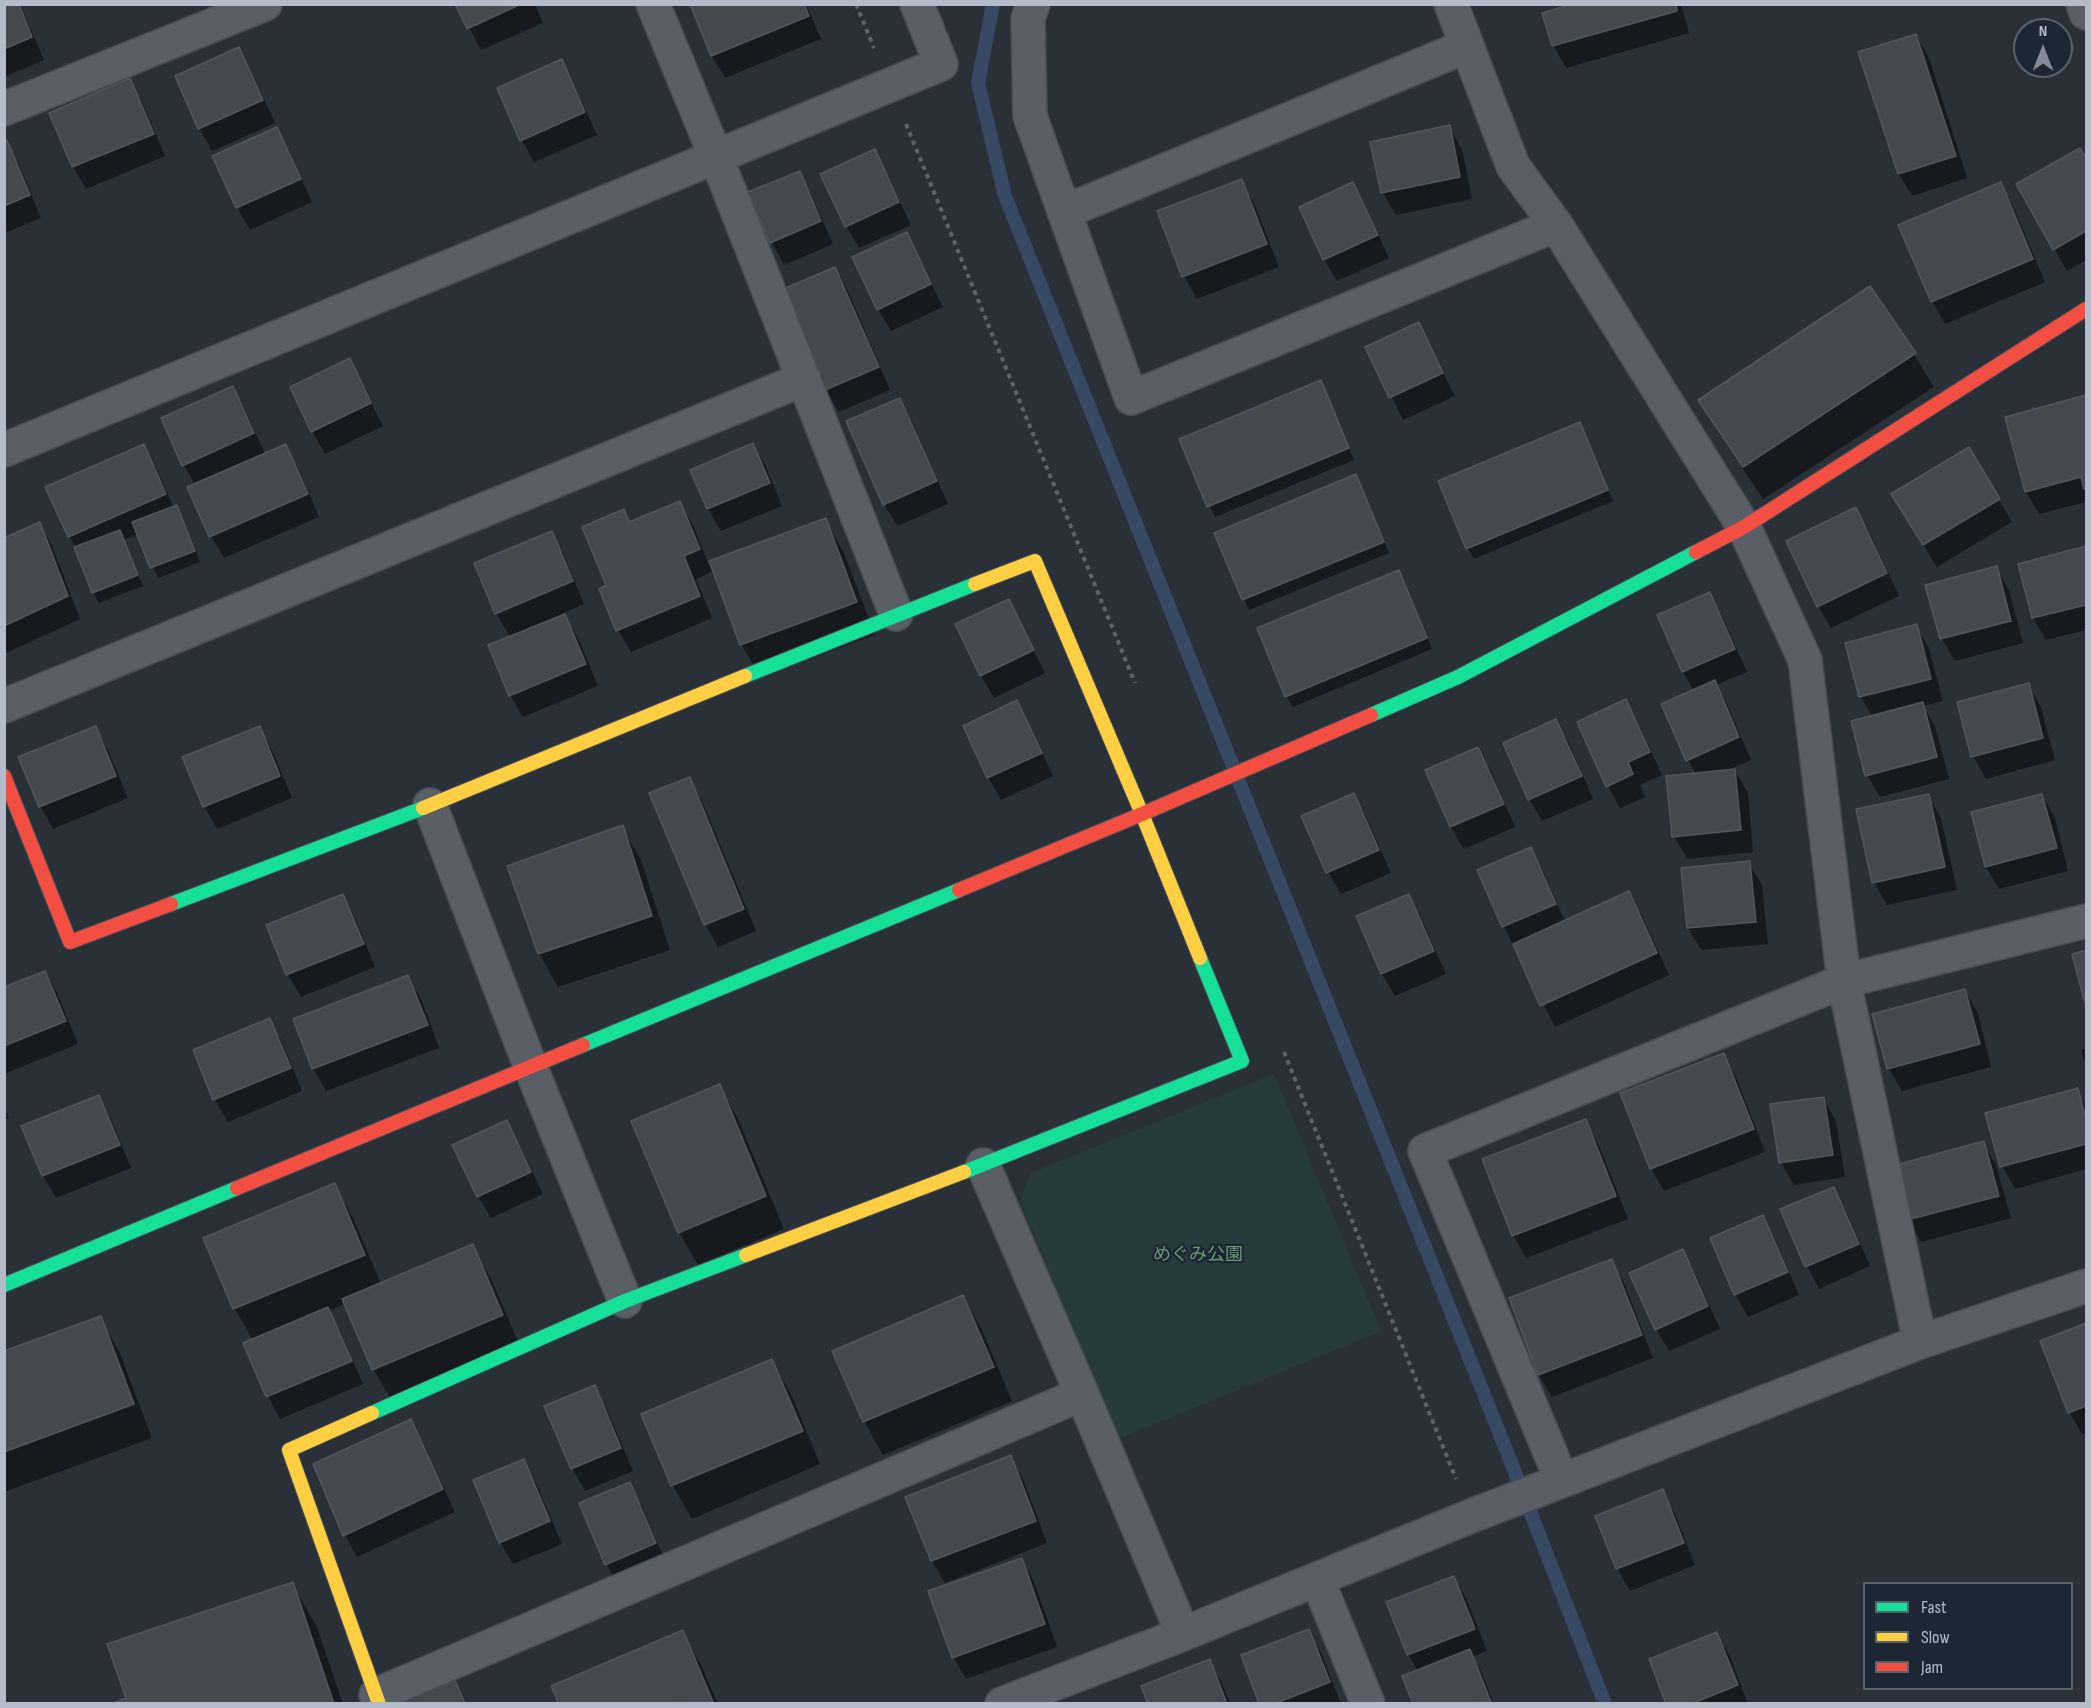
<!DOCTYPE html>
<html>
<head>
<meta charset="utf-8">
<style>
  body { margin:0 }
  #map { position:relative; width:2091px; height:1708px; overflow:hidden; background:#2a3038; font-family:"Sofia Sans Condensed",sans-serif }
  canvas { display:block }
  .frame { position:absolute; inset:0; border:6px solid #b4bcc9; pointer-events:none }
  .legend { position:absolute; left:1863px; top:1582px; width:210px; height:108px; box-sizing:border-box; background:#1d2633; border:2px solid #59626f; margin:0; padding:8px 10px; list-style:none; font-size:18px; color:#b4bcc9 }
  .legend li { display:flex; align-items:center; gap:12px; height:30px }
  .legend b { width:30px; border:2px solid #59626f }
  .north { position:absolute; left:2013px; top:18px; width:60px; height:60px; box-sizing:border-box; background:#1d2633; border:2px solid #59626f; border-radius:50%; rotate:0deg; font-size:16px; font-weight:700; line-height:24px; text-align:center; color:#b4bcc9 }
  .north::after { content:''; display:block; margin:auto; width:21px; height:27px; background:#848b96; clip-path:polygon(50% 0,100% 100%,50% 72%,0 100%) }
</style>
</head>
<body>
<div id="map">
<canvas width="2091" height="1708"></canvas>
<div class="frame"></div>
<ul class="legend">
<li><b style="height:8px;background:#16e098"></b>Fast</li>
<li><b style="height:8px;background:#ffcf43"></b>Slow</li>
<li><b style="height:8px;background:#f24e42"></b>Jam</li>
</ul>
<div class="north">N</div>
</div>
<script>
const g = document.querySelector('canvas').getContext('2d');
g.lineJoin = 'round';
function fill(path, color) {
  g.fillStyle = color;
  g.fill(path, 'evenodd');
}
function toPath(rows) {
  const path = new Path2D();
  for (const r of rows) {
    path.moveTo(r[0], r[1]);
    for (let i = 2; i < r.length; i += 2) path.lineTo(r[i], r[i + 1]);
  }
  return path;
}
function trace(path, color, width, dash) {
  g.strokeStyle = color;
  g.lineWidth = width;
  g.lineCap = dash ? 'butt' : 'round';
  g.setLineDash(dash || []);
  g.stroke(path);
}
function write(font, color, halo, rows, align = 'center') {
  g.font = font + ' "Sofia Sans Condensed","Noto Sans JP",sans-serif';
  g.lineWidth = 4.5;
  g.setLineDash([]);
  g.textBaseline = 'middle';
  g.strokeStyle = halo;
  g.fillStyle = color;
  for (const [text, x, y, turn = 0] of rows) {
    g.save();
    g.translate(x, y);
    g.rotate((+turn || 0) * Math.PI / 180);
    g.textAlign = isNaN(turn) ? turn : align;
    if (halo) g.strokeText(text, 0, 0);
    g.fillText(text, 0, 0);
    g.restore();
  }
}
fill(toPath([
  [1274,1074,1381,1331,1119,1439,1020,1200,1031,1173]
]), '#273a3e');
fill(toPath([
  [4,4,20,4,44,60,4,77],
  [457,4,535,4,543,23,481,50],
  [691,4,806,4,821,39,725,78,712,56],
  [1579,4,1681,4,1689,33,1566,68,1553,45],
  [1916,35,1929,58,1967,178,1912,196,1899,174,1860,53],
  [239,49,251,71,275,123,212,151,199,128],
  [561,61,574,84,597,135,534,162,522,140],
  [129,80,142,102,165,156,86,189,73,167,51,113],
  [1449,127,1462,149,1472,199,1396,215,1383,193,1372,143],
  [276,129,289,151,312,202,250,230,237,207],
  [4,142,6,142,19,164,41,218,4,233],
  [2080,150,2086,161,2086,260,2067,271,2018,184],
  [874,151,887,174,911,225,859,248,846,226],
  [799,173,812,196,833,244,784,265,772,243,750,193],
  [1241,181,1254,203,1279,267,1197,299,1184,276,1159,212],
  [1352,184,1365,206,1389,258,1337,281,1324,259],
  [2000,184,2013,206,2045,282,1945,324,1932,301],
  [906,234,943,307,891,331,878,309],
  [835,269,848,291,890,390,839,412,826,390,783,291],
  [1418,324,1455,396,1403,420,1367,347],
  [1914,354,1934,387,1763,499,1719,433,1700,400],
  [349,360,383,426,325,454,312,431],
  [232,388,245,410,265,454,285,446,298,468,319,517,224,558,211,536,195,485,184,465],
  [1326,393,1354,460,1215,517,1180,440],
  [2086,397,2086,502,2039,514,2026,492,2007,418],
  [899,399,912,422,948,504,897,526,884,504],
  [1580,424,1613,501,1474,559,1467,548],
  [753,445,766,467,782,506,721,531,708,509,692,470],
  [143,446,156,468,174,508,176,507,183,517,200,562,158,578,138,534,124,540,143,586,99,603,93,593,77,549,69,536],
  [1969,449,2012,522,1937,567,1906,517],
  [1356,476,1389,553,1249,610,1216,534],
  [680,503,693,525,708,563,825,520,844,553,875,635,760,677,741,644,714,571,696,579,712,618,631,652,618,630,608,586,624,511,630,523],
  [1856,509,1869,531,1899,596,1831,628,1818,606],
  [40,524,52,546,80,619,4,654,4,539],
  [551,533,564,556,584,604,563,613,578,638,598,686,523,717,510,695,510,637,496,613],
  [2086,548,2086,630,2046,640,2033,618,2020,565],
  [1996,568,2009,590,2023,643,1955,661,1942,639,1927,586],
  [1399,572,1432,649,1293,707,1286,696],
  [1710,594,1722,616,1747,672,1716,685,1727,704,1751,760,1726,771,1735,771,1748,793,1753,852,1687,859,1674,836,1696,774,1688,760,1694,691,1683,672,1659,616],
  [1009,601,1045,673,994,698,981,676],
  [1916,626,1929,648,1943,701,1923,706,1935,726,1949,779,1880,797,1867,775,1872,717,1861,697,1847,644],
  [2028,685,2041,707,2055,760,1986,779,1973,756],
  [1625,701,1638,723,1662,775,1640,785,1645,797,1620,808,1608,786],
  [1016,702,1029,725,1053,776,1001,800,988,777],
  [1556,721,1569,743,1593,799,1542,821,1529,799],
  [95,727,108,750,128,798,53,829,40,806],
  [259,727,272,750,292,798,217,829,204,806],
  [1478,749,1491,771,1515,827,1464,849,1451,827,1427,771],
  [689,779,702,801,756,931,718,947,705,924],
  [1354,795,1366,817,1391,873,1341,894,1328,872],
  [1928,795,1941,818,1957,890,1887,905,1874,882],
  [2042,795,2055,818,2068,871,1999,889,1986,867],
  [622,827,641,860,670,950,558,987,539,953],
  [1530,849,1543,871,1565,922,1629,893,1642,916,1669,975,1555,1027,1504,927,1479,871],
  [1749,863,1762,885,1768,944,1701,950,1688,928],
  [343,896,355,918,375,967,301,997,288,975,268,926],
  [1409,896,1421,918,1446,974,1395,996,1382,974,1358,917],
  [2086,952,2086,1002,2074,955],
  [45,972,58,995,78,1044,4,1074,4,989],
  [408,977,421,999,439,1048,326,1091,313,1068],
  [1965,991,1978,1013,1991,1067,1902,1091,1889,1069,1874,1015],
  [270,1020,282,1042,302,1091,228,1122,215,1100,195,1050],
  [2086,1049,2086,1065,2081,1050],
  [1723,1055,1736,1077,1765,1152,1664,1191,1651,1169,1622,1093],
  [719,1086,738,1119,784,1229,698,1265,679,1232],
  [2077,1090,2086,1106,2086,1169,2015,1189,2002,1166],
  [98,1097,111,1119,131,1168,56,1198,43,1176,23,1127],
  [1823,1098,1836,1121,1845,1177,1794,1185,1781,1163],
  [4,1106,9,1118,4,1120],
  [1586,1121,1598,1143,1628,1219,1526,1258,1513,1235],
  [507,1122,519,1144,543,1194,491,1218,478,1196],
  [1983,1143,1996,1165,2011,1218,1921,1242,1908,1220],
  [334,1185,353,1218,381,1284,472,1246,491,1279,521,1348,393,1403,374,1370,345,1304,328,1311,340,1331,363,1384,280,1419,268,1396,245,1344,253,1340,235,1309,205,1239],
  [1833,1188,1846,1211,1870,1266,1819,1289,1807,1266,1782,1210],
  [1762,1217,1775,1239,1799,1295,1748,1317,1736,1295,1712,1239],
  [1682,1251,1695,1273,1720,1329,1669,1351,1656,1329],
  [1611,1260,1624,1283,1653,1358,1552,1397,1539,1375],
  [963,1297,982,1330,1012,1401,883,1455,864,1421],
  [100,1318,119,1351,152,1438,4,1492,4,1353],
  [2086,1325,2086,1433,2082,1434,2069,1412,2042,1342],
  [772,1361,791,1394,820,1464,692,1519,673,1486,643,1415],
  [594,1387,607,1410,633,1471,585,1491,572,1468],
  [410,1421,423,1443,455,1512,357,1557,345,1535],
  [1010,1457,1023,1479,1047,1543,945,1583,932,1561,907,1497],
  [523,1461,536,1483,562,1544,513,1564,500,1542],
  [629,1484,642,1506,667,1566,619,1586,606,1564],
  [1662,1491,1675,1514,1695,1565,1630,1591,1617,1569,1597,1517],
  [1022,1560,1034,1582,1057,1647,966,1679,953,1657],
  [1454,1577,1467,1600,1487,1651,1473,1657,1482,1673,1494,1704,1414,1704,1418,1671,1408,1655,1388,1603],
  [292,1584,317,1627,343,1704,115,1704,128,1699],
  [1308,1631,1321,1653,1341,1704,1261,1704],
  [682,1632,701,1665,718,1704,560,1704],
  [1717,1634,1730,1656,1748,1704,1668,1704],
  [1209,1661,1222,1683,1230,1704,1150,1704]
]), '#0007');
trace(toPath([
  [993,4,978,83,1005,196,1507,1452,1605,1704]
]), '#384963', 14);
const building = toPath([
  [4,4,19,4,32,37,4,49,4,4],
  [455,4,521,4,467,29,455,4],
  [690,4,804,4,809,16,711,56,690,4],
  [1573,4,1676,4,1677,11,1552,46,1542,13,1573,4],
  [1916,34,1956,156,1898,174,1858,52,1916,34],
  [239,47,263,100,198,129,175,76,239,47],
  [562,59,585,112,520,141,497,88,562,59],
  [130,78,154,134,72,167,49,113,130,78],
  [1450,125,1460,177,1381,193,1370,142,1450,125],
  [277,127,301,179,236,208,212,156,277,127],
  [7,140,30,195,4,206,4,141,7,140],
  [2080,148,2086,158,2086,231,2053,250,2016,184,2080,148],
  [875,149,899,202,845,227,820,174,875,149],
  [800,171,821,221,770,243,748,192,800,171],
  [1242,179,1267,244,1182,277,1157,211,1242,179],
  [1353,182,1378,235,1323,260,1299,207,1353,182],
  [2001,182,2033,259,1931,302,1898,225,2001,182],
  [907,232,931,284,877,310,852,257,907,232],
  [835,267,879,367,825,390,781,290,835,267],
  [1870,286,1916,353,1743,467,1698,400,1870,286],
  [1419,322,1443,373,1389,398,1365,347,1419,322],
  [350,358,371,403,311,432,290,387,350,358],
  [1321,380,1349,448,1207,507,1179,439,1321,380],
  [233,386,254,433,182,466,161,418,233,386],
  [2086,395,2086,489,2084,489,2081,477,2025,492,2005,417,2086,395],
  [900,398,937,481,883,505,846,421,900,398],
  [1580,422,1608,490,1466,549,1438,481,1580,422],
  [753,443,770,483,707,509,690,470,753,443],
  [144,444,166,494,68,537,45,487,144,444],
  [286,444,308,494,209,537,187,487,286,444],
  [1969,447,2000,499,1923,545,1891,494,1969,447],
  [1356,474,1384,542,1242,600,1214,533,1356,474],
  [680,501,700,549,684,556,700,596,616,631,599,589,606,585,582,527,624,509,629,522,680,501],
  [177,505,195,551,150,568,132,522,177,505],
  [1856,507,1887,573,1817,607,1786,541,1856,507],
  [826,518,857,602,740,645,709,561,826,518],
  [40,522,68,596,4,626,4,538,40,522],
  [120,530,138,575,92,593,74,547,120,530],
  [552,531,573,581,495,614,474,563,552,531],
  [2086,546,2086,605,2032,618,2018,564,2086,546],
  [1997,566,2011,621,1940,639,1925,585,1997,566],
  [1399,570,1427,638,1285,697,1257,628,1399,570],
  [1710,592,1735,649,1682,672,1657,615,1710,592],
  [1009,599,1034,650,980,676,955,624,1009,599],
  [565,614,586,664,509,696,488,645,565,614],
  [1917,624,1931,679,1859,697,1845,643,1917,624],
  [1715,680,1739,737,1686,761,1661,704,1715,680],
  [2029,683,2043,738,1971,757,1957,702,2029,683],
  [1626,699,1650,752,1628,762,1633,774,1606,787,1577,722,1626,699],
  [1017,700,1042,753,987,778,963,726,1017,700],
  [1923,702,1937,757,1865,776,1851,721,1923,702],
  [1556,719,1582,776,1528,800,1503,743,1556,719],
  [96,726,116,776,39,807,18,757,96,726],
  [260,726,280,776,203,807,182,757,260,726],
  [1478,747,1504,804,1450,827,1425,770,1478,747],
  [1735,769,1741,830,1672,837,1666,776,1735,769],
  [690,777,744,909,704,925,649,793,690,777],
  [1354,793,1379,850,1326,873,1301,816,1354,793],
  [1929,794,1945,867,1872,883,1856,809,1929,794],
  [2042,794,2057,848,1985,867,1971,812,2042,794],
  [623,825,652,916,538,954,507,866,623,825],
  [1531,847,1556,904,1502,927,1477,870,1531,847],
  [1750,861,1756,922,1687,928,1681,868,1750,861],
  [1629,891,1657,953,1540,1006,1513,944,1629,891],
  [343,894,364,944,286,975,266,925,343,894],
  [1409,894,1434,951,1381,974,1356,916,1409,894],
  [2086,950,2086,1007,2072,954,2086,950],
  [45,971,66,1021,4,1046,4,987,45,971],
  [408,975,428,1025,312,1069,293,1019,408,975],
  [1965,989,1980,1044,1887,1069,1872,1014,1965,989],
  [270,1018,291,1068,213,1100,193,1050,270,1018],
  [1724,1053,1754,1129,1650,1169,1620,1093,1724,1053],
  [720,1084,766,1196,678,1233,631,1121,720,1084],
  [2078,1088,2086,1119,2086,1144,2000,1167,1985,1113,2078,1088],
  [99,1095,120,1145,42,1176,21,1126,99,1095],
  [1824,1097,1833,1155,1779,1163,1770,1104,1824,1097],
  [1586,1119,1616,1196,1512,1236,1482,1159,1586,1119],
  [507,1120,531,1172,477,1197,452,1145,507,1120],
  [1984,1141,1999,1196,1907,1220,1892,1166,1984,1141],
  [335,1183,365,1255,233,1309,203,1238,335,1183],
  [1834,1187,1859,1244,1805,1267,1780,1209,1834,1187],
  [1763,1215,1788,1272,1734,1295,1710,1238,1763,1215],
  [473,1244,503,1315,372,1370,342,1299,473,1244],
  [1683,1249,1708,1306,1655,1330,1629,1273,1683,1249],
  [1612,1259,1642,1335,1538,1375,1509,1298,1612,1259],
  [963,1295,994,1367,863,1422,832,1351,963,1295],
  [328,1307,352,1361,266,1397,243,1343,328,1307],
  [101,1316,134,1404,4,1452,4,1351,101,1316],
  [2086,1323,2086,1406,2068,1413,2040,1341,2086,1323],
  [772,1359,803,1431,671,1486,641,1414,772,1359],
  [595,1385,621,1448,571,1469,544,1406,595,1385],
  [411,1419,443,1489,343,1536,313,1464,411,1419],
  [1011,1455,1036,1521,931,1561,905,1497,1011,1455],
  [524,1459,550,1521,499,1543,473,1480,524,1459],
  [630,1482,656,1543,605,1565,579,1503,630,1482],
  [1663,1489,1684,1543,1616,1569,1595,1516,1663,1489],
  [1022,1558,1045,1624,952,1658,928,1591,1022,1558],
  [1454,1576,1475,1629,1407,1655,1386,1602,1454,1576],
  [293,1582,334,1704,111,1704,126,1698,107,1644,293,1582],
  [1309,1629,1330,1682,1274,1704,1259,1704,1241,1655,1309,1629],
  [683,1630,713,1702,559,1704,551,1686,683,1630],
  [1717,1632,1738,1685,1691,1704,1666,1704,1649,1659,1717,1632],
  [1470,1649,1491,1702,1413,1704,1402,1676,1470,1649],
  [1210,1659,1227,1704,1148,1704,1141,1686,1210,1659],
  [455,1680,465,1704,405,1704,404,1701,455,1680]
]);
fill(building, '#444950');
trace(building, '#52575f', 1.5);
const street = toPath([
  [653,4,716,157,896,614],
  [1033,4,1028,19,1030,116,1131,398,1556,225],
  [1451,4,1513,166,1556,225,1744,527,1805,660,1844,981,1920,1342],
  [2083,4,2086,13],
  [4,109,265,4],
  [1064,212,1467,46],
  [4,450,941,64,917,4],
  [4,706,804,379],
  [430,805,531,1068,625,1301],
  [983,1165,1082,1394,1183,1634],
  [1562,1481,1425,1151,1844,981,2086,921],
  [1317,1579,1368,1704],
  [376,1695,1082,1394],
  [1002,1704,1183,1634,1471,1516,1920,1342,2086,1286]
]);
const fast = toPath([
  [745,676,975,584],
  [1371,715,1458,677,1696,552],
  [171,904,423,808],
  [583,1045,959,890],
  [964,1172,1242,1061,1200,958],
  [4,1285,237,1188],
  [372,1413,625,1301,746,1255]
]);
const slow = toPath([
  [975,584,1035,561,1142,814,1200,958],
  [423,808,745,676],
  [746,1255,964,1172],
  [372,1413,289,1450,379,1704]
]);
const jam = toPath([
  [1696,552,1744,527,2086,309],
  [4,776,70,942,171,904],
  [959,890,1142,814,1371,715],
  [237,1188,583,1045]
]);
trace(street, '#484c53', 36);
trace(fast, '#484c53', 16);
trace(slow, '#484c53', 16);
trace(jam, '#484c53', 16);
trace(toPath([
  [856,4,874,48],
  [906,124,1135,683],
  [1284,1052,1456,1479]
]), '#5d636a', 4, [4.5, 4.5]);
trace(street, '#5a5e66', 33);
trace(fast, '#16e098', 14);
trace(slow, '#ffcf43', 14);
trace(jam, '#f24e42', 14);
write('18px', '#6b9a76', '#1d2633', [
  ["めぐみ公園",1198,1255]
]);
</script>
</body>
</html>
